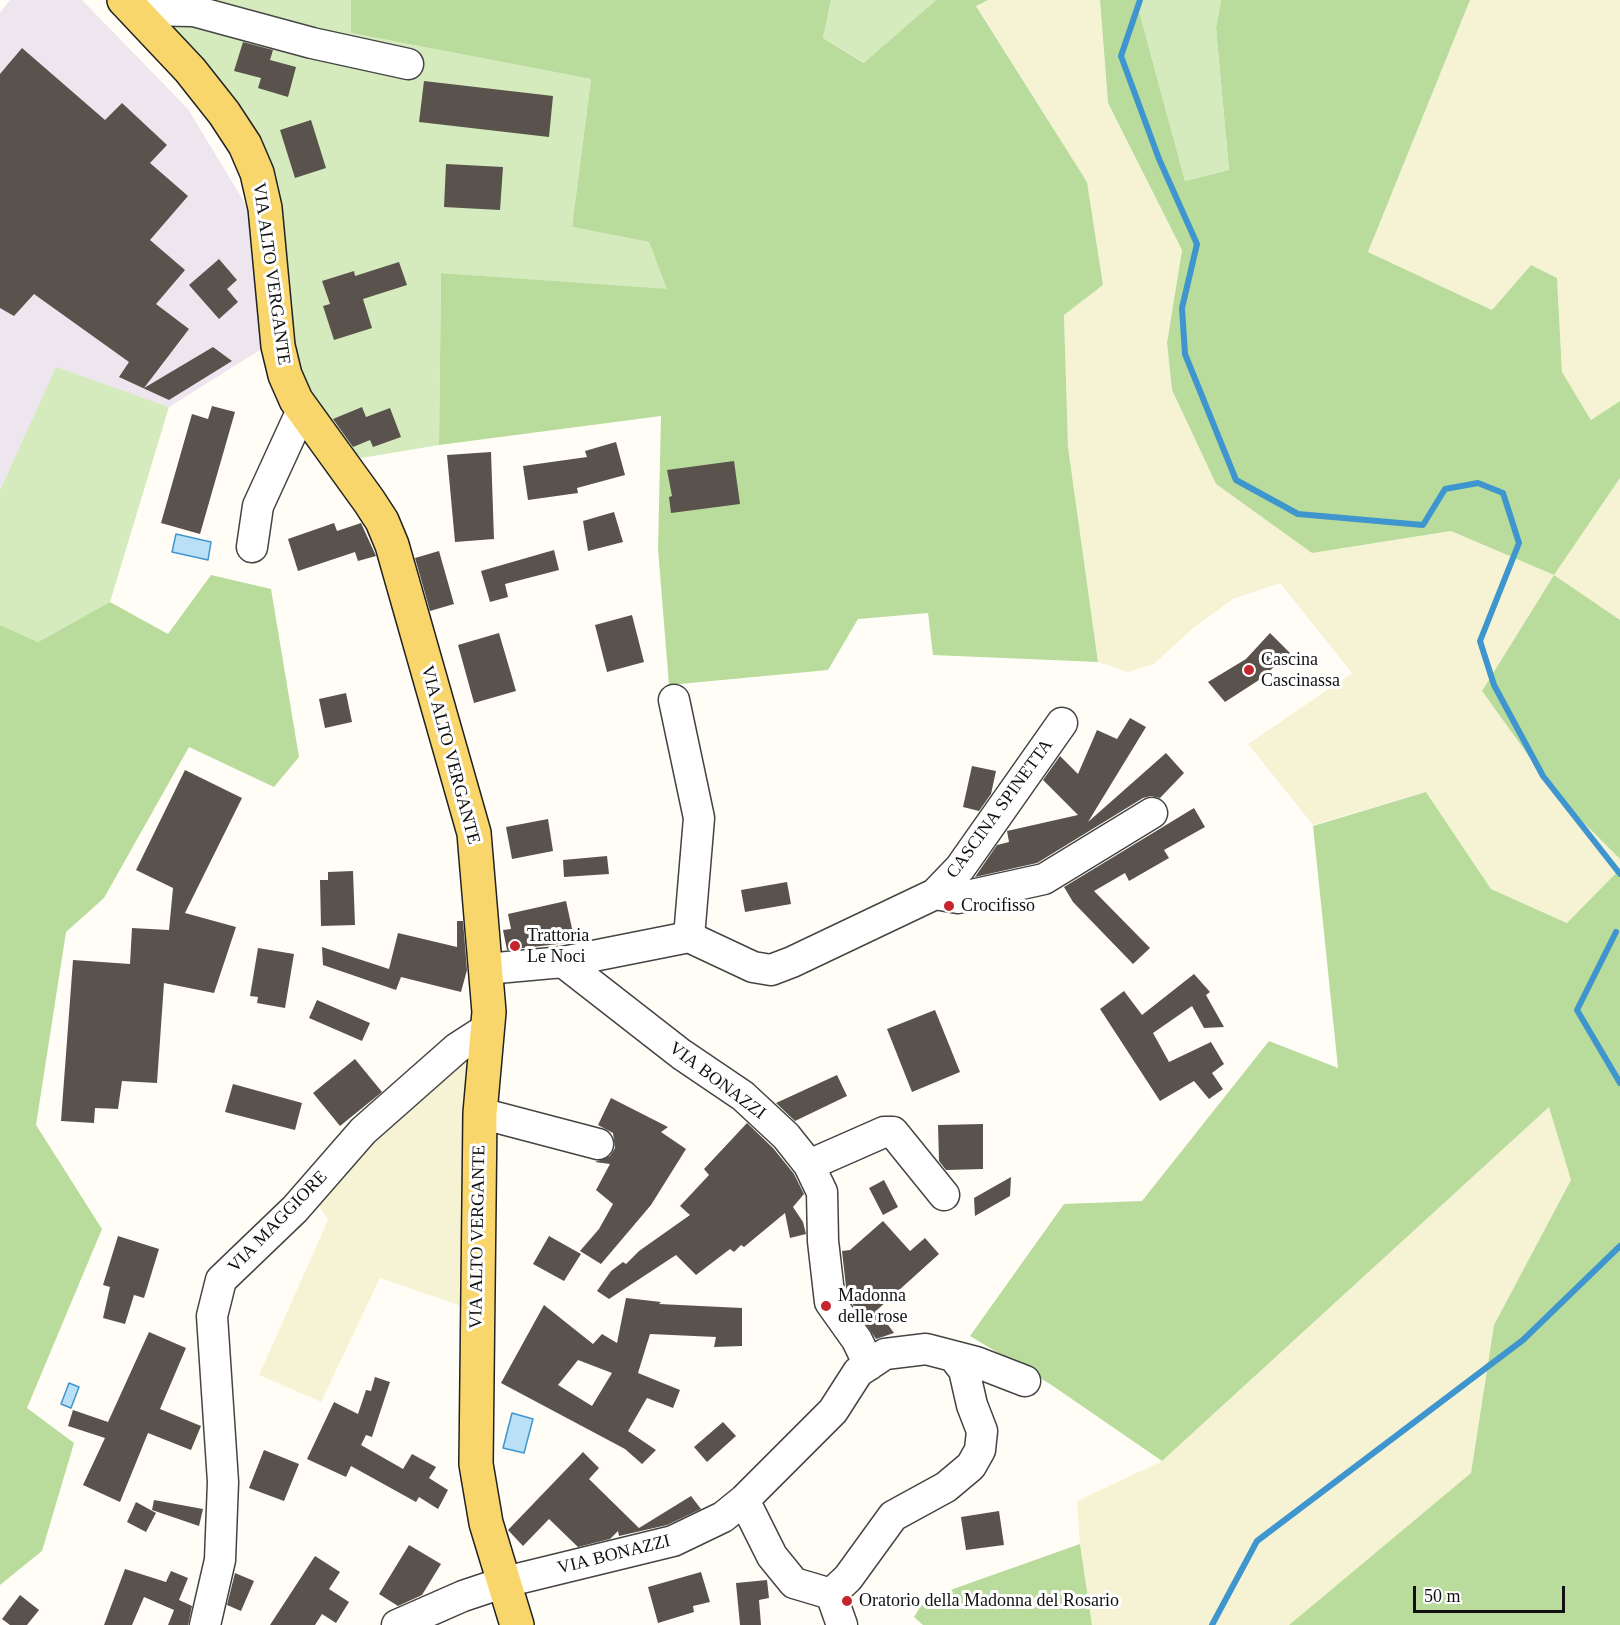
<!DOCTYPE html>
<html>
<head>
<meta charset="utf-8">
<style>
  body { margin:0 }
  #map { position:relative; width:1620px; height:1625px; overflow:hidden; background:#fffdf5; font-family:Georgia,serif }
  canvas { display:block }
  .scale { position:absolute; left:1413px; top:1586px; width:152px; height:27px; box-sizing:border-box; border:3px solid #111; border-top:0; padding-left:8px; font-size:18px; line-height:21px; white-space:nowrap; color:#111; -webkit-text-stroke:4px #fff; paint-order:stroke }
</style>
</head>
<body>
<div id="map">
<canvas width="1620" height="1625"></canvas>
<div class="scale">50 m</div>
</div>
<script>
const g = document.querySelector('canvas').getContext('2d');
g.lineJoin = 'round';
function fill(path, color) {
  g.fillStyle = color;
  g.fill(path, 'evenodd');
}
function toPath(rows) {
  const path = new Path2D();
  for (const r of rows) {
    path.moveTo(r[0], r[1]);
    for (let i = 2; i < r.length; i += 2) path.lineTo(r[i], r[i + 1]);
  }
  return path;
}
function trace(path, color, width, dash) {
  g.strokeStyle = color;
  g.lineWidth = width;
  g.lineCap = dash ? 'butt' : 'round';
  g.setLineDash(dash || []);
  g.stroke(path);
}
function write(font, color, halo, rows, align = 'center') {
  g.font = font + ' Georgia,serif';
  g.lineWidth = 6;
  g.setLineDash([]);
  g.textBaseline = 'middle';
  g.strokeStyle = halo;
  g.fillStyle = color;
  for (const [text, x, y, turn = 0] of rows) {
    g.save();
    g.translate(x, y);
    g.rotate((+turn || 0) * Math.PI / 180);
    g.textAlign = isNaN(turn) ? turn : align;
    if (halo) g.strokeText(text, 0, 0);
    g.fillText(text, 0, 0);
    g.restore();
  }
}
fill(toPath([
  [10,0,82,0,188,109,255,220,268,345,169,407,56,368,0,490,0,13]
]), '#eee6ef');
fill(toPath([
  [988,0,1100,0,1108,103,1182,250,1167,343,1172,390,1216,484,1312,553,1451,531,1554,575,1620,478,1620,620,1554,575,1482,691,1559,798,1620,859,1620,869,1567,923,1491,889,1426,792,1313,825,1248,744,1352,673,1280,583,1233,599,1191,630,1154,664,1128,672,1098,662,1068,447,1064,315,1103,285,1087,182,976,5],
  [1470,0,1620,0,1620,401,1591,420,1562,372,1557,278,1531,265,1492,310,1368,252],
  [474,1052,470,1309,380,1278,321,1402,259,1375,328,1220,316,1201,366,1140],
  [1549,1107,1572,1180,1494,1325,1471,1473,1289,1625,1092,1625,1080,1544,1077,1501,1162,1461]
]), '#f6f3d4');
fill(toPath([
  [138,0,351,0,351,33,591,79,572,227,649,242,668,290,441,273,439,445,349,460,295,380,256,134,245,114],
  [831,0,936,0,865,63,823,38],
  [1136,0,1221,0,1216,28,1229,170,1185,181],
  [56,367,169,407,110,602,38,642,0,625,0,490]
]), '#d5ebbd');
fill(toPath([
  [351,0,831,0,823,38,864,63,936,0,988,0,976,6,1087,182,1103,285,1064,315,1068,447,1098,662,933,655,928,613,858,619,828,670,669,685,658,549,661,416,439,445,441,273,667,289,649,242,572,227,591,79,351,33],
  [1100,0,1136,0,1185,181,1229,170,1216,28,1221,0,1470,0,1368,252,1492,310,1531,265,1557,278,1562,372,1591,420,1620,401,1620,478,1554,575,1620,620,1620,859,1559,798,1482,691,1554,575,1451,531,1312,553,1216,484,1172,390,1167,343,1182,250,1108,103],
  [211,575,271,589,299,757,274,787,189,747,104,898,66,932,36,1125,102,1229,27,1408,74,1443,42,1551,0,1585,0,625,38,642,110,602,168,634],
  [1426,792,1491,889,1567,923,1620,869,1620,1625,1289,1625,1471,1473,1494,1325,1571,1180,1549,1107,1162,1461,1050,1384,970,1336,1064,1204,1142,1201,1269,1041,1338,1068,1313,826],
  [1080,1544,1092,1625,923,1625,914,1617,925,1599]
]), '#b9dc9c');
const water = toPath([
  [176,534,211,542,208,560,172,552,176,534],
  [69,1383,79,1387,71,1408,61,1404,69,1383],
  [512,1413,533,1419,524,1453,503,1448,512,1413]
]);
fill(water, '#b9e0f7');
trace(water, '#3f96cf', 1.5);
trace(toPath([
  [1140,0,1121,56,1159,159,1197,244,1182,308,1185,354,1236,480,1298,514,1423,525,1445,489,1478,483,1503,493,1519,543,1480,641,1494,685,1543,776,1620,874],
  [1616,932,1577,1010,1620,1083],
  [1212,1625,1257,1541,1523,1340,1620,1246]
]), '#3f96cf', 6);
fill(toPath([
  [243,42,273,50,270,60,296,67,288,97,258,88,261,78,234,71],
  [22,48,105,120,122,103,167,145,150,163,188,196,150,240,185,270,156,304,189,329,144,388,213,347,232,361,169,400,119,377,129,362,34,294,14,316,0,308,0,74],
  [424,81,553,96,549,137,419,122],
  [311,120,326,168,295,178,280,130],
  [446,164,503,167,500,210,444,207],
  [219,259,237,280,227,289,238,302,219,319,189,285],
  [399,262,407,285,363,299,372,328,334,340,323,306,330,304,322,281,354,271,355,276],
  [212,406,235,412,200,534,161,523,192,414,208,419],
  [362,407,366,417,390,408,401,437,373,447,370,440,353,447,333,419],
  [616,442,625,475,577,488,578,493,528,500,523,466,587,457,585,451],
  [491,452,494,539,455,542,447,455],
  [734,461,740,504,671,513,669,497,672,496,667,470],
  [614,512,623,542,588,551,583,521],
  [334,523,337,531,361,523,376,556,358,561,355,552,298,571,288,539],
  [554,550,559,570,505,584,508,597,490,602,481,571],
  [439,551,454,604,430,611,415,558],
  [632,615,644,662,607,672,595,625],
  [499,633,516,691,474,703,458,645],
  [1270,633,1290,653,1259,680,1225,702,1208,682,1246,659],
  [346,693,352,722,325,728,319,699],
  [1130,718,1146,727,1088,822,1166,753,1184,773,1160,798,1151,796,1143,798,1037,863,975,877,997,845,1009,842,1007,831,1078,815,1043,780,1060,756,1078,774,1097,730,1117,739],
  [972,766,996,771,991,794,979,811,963,807],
  [185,770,242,798,185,913,236,927,214,993,164,983,157,1083,122,1081,118,1109,95,1108,94,1123,61,1121,73,960,130,964,132,928,169,930,173,888,136,870],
  [1194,808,1205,827,1164,850,1169,858,1129,881,1125,873,1094,891,1150,948,1133,964,1073,902,1064,887],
  [548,819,553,851,512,859,506,827],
  [607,856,609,874,564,877,563,860],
  [353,871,355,925,321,926,320,880,328,880,328,872],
  [787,882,791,904,745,912,741,890],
  [566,901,575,942,507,950,503,930,511,929,508,914],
  [457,921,463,921,467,970,461,992,401,977,396,990,323,965,322,947,389,969,398,933,457,947],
  [258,948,294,954,285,1008,257,1003,258,997,250,996],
  [1194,974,1210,992,1206,995,1224,1027,1204,1028,1192,1006,1153,1033,1169,1062,1211,1042,1224,1064,1212,1073,1223,1089,1209,1099,1194,1081,1160,1101,1100,1009,1124,991,1142,1015],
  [317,1000,370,1023,362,1041,309,1018],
  [935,1010,960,1072,912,1092,887,1029],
  [355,1059,382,1092,340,1126,313,1093],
  [837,1075,847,1096,795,1121,776,1103],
  [233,1084,302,1103,295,1130,225,1112],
  [611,1098,668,1127,661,1132,686,1149,651,1205,601,1264,580,1251,599,1229,613,1204,596,1190,610,1164,595,1162,610,1156,615,1148,613,1133,598,1125],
  [747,1123,773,1148,794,1174,804,1194,793,1207,803,1222,806,1234,790,1238,785,1213,744,1247,741,1245,734,1252,730,1249,696,1275,676,1255,609,1299,597,1291,611,1271,623,1262,626,1264,639,1251,690,1215,680,1206,709,1175,704,1169],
  [983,1124,983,1169,946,1170,939,1161,938,1125],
  [1011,1177,1010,1196,975,1216,974,1198],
  [884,1180,898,1207,883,1215,869,1188],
  [883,1221,910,1251,925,1238,939,1254,877,1310,894,1333,876,1339,847,1296,842,1251,850,1250],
  [118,1236,159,1249,144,1298,134,1295,125,1324,103,1318,110,1287,103,1285],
  [549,1236,581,1254,564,1281,533,1264],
  [626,1298,661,1302,659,1304,742,1308,742,1346,714,1347,716,1337,650,1334,638,1373,680,1390,673,1408,647,1398,628,1431,656,1450,642,1464,625,1449,501,1383,544,1305,593,1344,602,1334,617,1343],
  [578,1360,612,1373,592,1406,558,1385],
  [149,1332,186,1348,160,1409,201,1426,191,1450,148,1433,120,1502,83,1485,105,1438,68,1426,73,1410,108,1422],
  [375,1377,390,1382,372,1437,366,1435,361,1445,403,1469,412,1454,436,1467,429,1478,448,1490,438,1509,419,1497,416,1502,351,1466,346,1477,307,1459,334,1402,358,1414,366,1390,371,1391],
  [723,1422,736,1436,707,1462,694,1447],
  [264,1450,299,1464,284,1501,249,1488],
  [583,1452,599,1468,589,1479,639,1528,691,1496,701,1509,667,1525,619,1536,618,1531,610,1539,578,1547,549,1519,523,1546,508,1530],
  [154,1500,203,1509,199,1526,152,1510],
  [136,1502,156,1513,146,1532,127,1522],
  [999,1511,1004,1545,966,1550,961,1517],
  [409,1545,441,1564,422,1595,398,1606,379,1594],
  [315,1556,340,1572,329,1589,349,1602,336,1623,322,1614,315,1625,270,1625],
  [125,1569,166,1582,171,1571,188,1578,179,1600,192,1606,188,1625,168,1625,174,1610,144,1597,132,1625,104,1625],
  [701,1572,710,1602,693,1606,694,1612,658,1623,648,1587],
  [235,1573,254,1581,241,1611,227,1605],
  [767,1580,769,1598,759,1600,761,1625,740,1625,736,1583],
  [20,1595,39,1610,27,1625,10,1625,2,1619]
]), '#5a524d');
const minor = toPath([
  [134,10,194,11,312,43,408,64],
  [252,547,258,506,302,410],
  [935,894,958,898,1044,879,1152,813],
  [689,937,753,967,771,970,792,962,935,894,960,868,1062,723],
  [563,962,681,1054,743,1096,786,1136,809,1165,822,1192,823,1241,830,1302,857,1340,869,1365],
  [486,969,563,962,689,937,699,818,674,700],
  [480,1113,598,1144],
  [809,1165,884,1132,893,1132,944,1195],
  [744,1500,772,1556,794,1583,831,1594,842,1625],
  [831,1594,848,1578,893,1516,946,1487,971,1466,980,1450,982,1431,972,1405,964,1370,953,1356],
  [205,1625,220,1560,223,1482,212,1316,221,1280,295,1209,363,1131,457,1048,488,1028],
  [397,1625,463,1596,505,1582,673,1541,723,1517,744,1500,833,1411,858,1372,885,1354,926,1349,976,1362,1025,1381]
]);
const major = toPath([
  [124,0,190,70,224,113,245,145,257,173,265,208,278,346,285,375,296,400,369,501,382,521,392,545,474,833,489,1012,480,1113,476,1464,486,1523,517,1625]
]);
trace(minor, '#444', 33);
trace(major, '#222', 36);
trace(minor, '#fff', 30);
trace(major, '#f9d66b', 33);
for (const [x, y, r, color] of [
  [1249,670,6,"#c4262e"],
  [949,906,6,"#c4262e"],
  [515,946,6,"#c4262e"],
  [826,1306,6,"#c4262e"],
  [847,1601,6,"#c4262e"]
]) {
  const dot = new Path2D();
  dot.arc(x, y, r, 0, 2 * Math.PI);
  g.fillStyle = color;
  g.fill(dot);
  trace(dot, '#fff', 2);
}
write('18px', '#111', '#fff', [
  ["VIA ALTO VERGANTE",271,274,82],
  ["VIA ALTO VERGANTE",450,755,75],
  ["CASCINA SPINETTA",1000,809,-54],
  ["VIA BONAZZI",717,1081,37],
  ["VIA MAGGIORE",278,1222,-46],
  ["VIA ALTO VERGANTE",478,1237,-89],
  ["VIA BONAZZI",614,1555,-14]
]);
write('18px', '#111', '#fff', [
  ["Cascina",1261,660],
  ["Cascinassa",1261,681],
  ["Crocifisso",961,906],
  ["Trattoria",527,936],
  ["Le Noci",527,957],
  ["Madonna",838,1296],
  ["delle rose",838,1317],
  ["Oratorio della Madonna del Rosario",859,1601]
], 'left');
</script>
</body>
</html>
